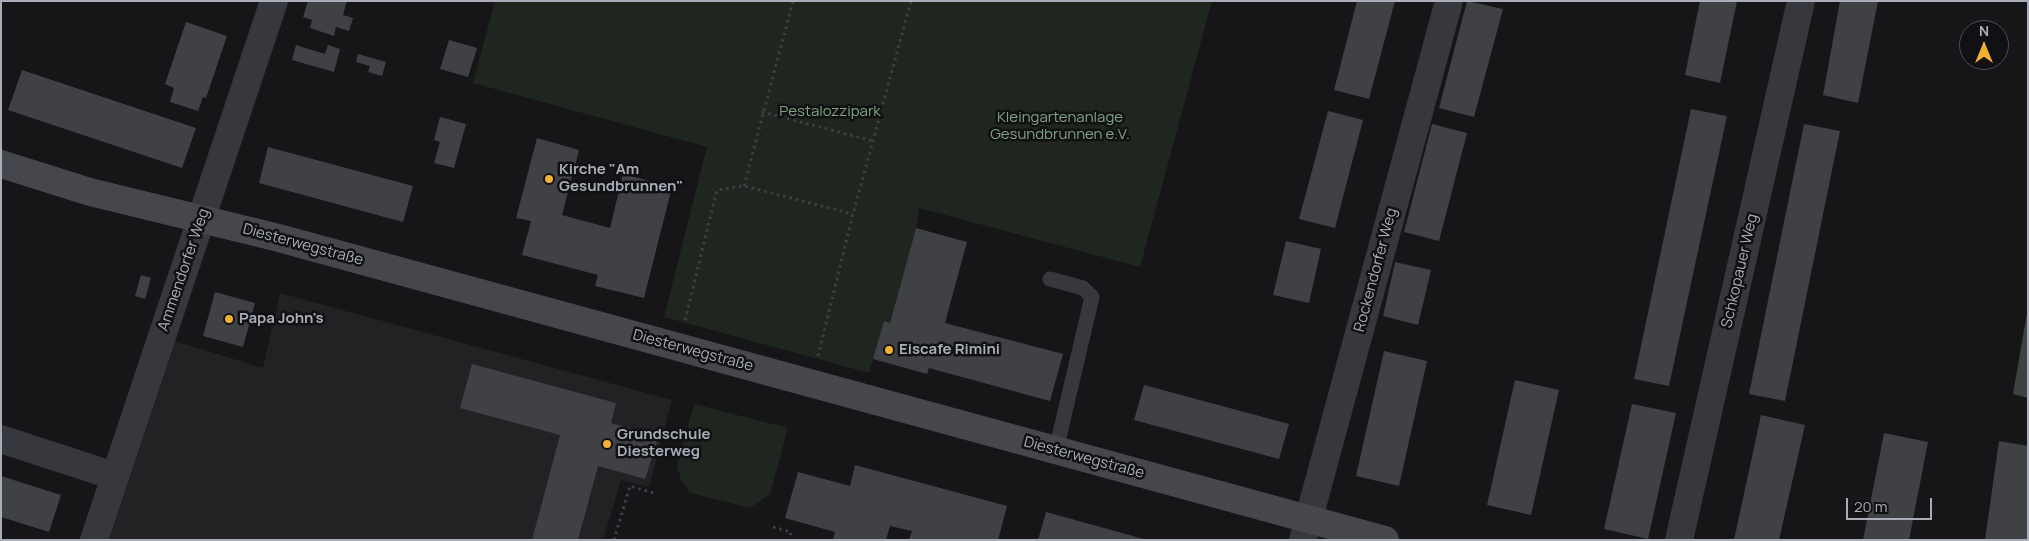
<!DOCTYPE html>
<html>
<head>
<meta charset="utf-8">
<style>
  body { margin:0 }
  #map { position:relative; width:2029px; height:541px; overflow:hidden; background:#161618; font-family:Manrope,sans-serif }
  canvas { display:block }
  .frame { position:absolute; inset:0; border:2px solid #a8adb8; pointer-events:none }
  .north { position:absolute; left:1959px; top:20px; width:50px; height:50px; box-sizing:border-box; background:#111113; border:1px solid #4d4f55; border-radius:50%; rotate:0deg; font-size:14px; font-weight:700; line-height:20px; text-align:center; color:#a8adb8 }
  .north::after { content:''; display:block; margin:auto; width:18px; height:22px; background:#f2b134; clip-path:polygon(50% 0,100% 100%,50% 72%,0 100%) }
  .scale { position:absolute; left:1846px; top:498px; width:86px; height:22px; box-sizing:border-box; border:2px solid #a8adb8; border-top:0; padding-left:6px; font-size:15px; line-height:18px; white-space:nowrap; color:#a8adb8; -webkit-text-stroke:4px #111113; paint-order:stroke }
</style>
</head>
<body>
<div id="map">
<canvas width="2029" height="541"></canvas>
<div class="frame"></div>
<div class="north">N</div>
<div class="scale">20 m</div>
</div>
<script>
const g = document.querySelector('canvas').getContext('2d');
g.lineJoin = 'round';
function fill(path, color) {
  g.fillStyle = color;
  g.fill(path, 'evenodd');
}
function toPath(rows) {
  const path = new Path2D();
  for (const r of rows) {
    path.moveTo(r[0], r[1]);
    for (let i = 2; i < r.length; i += 2) path.lineTo(r[i], r[i + 1]);
  }
  return path;
}
function trace(path, color, width, dash) {
  g.strokeStyle = color;
  g.lineWidth = width;
  g.lineCap = dash ? 'butt' : 'round';
  g.setLineDash(dash || []);
  g.stroke(path);
}
function write(font, color, halo, rows, align = 'center') {
  g.font = font + ' Manrope,sans-serif';
  g.lineWidth = 5;
  g.setLineDash([]);
  g.textBaseline = 'middle';
  g.strokeStyle = halo;
  g.fillStyle = color;
  for (const [text, x, y, turn = 0] of rows) {
    g.save();
    g.translate(x, y);
    g.rotate((+turn || 0) * Math.PI / 180);
    g.textAlign = isNaN(turn) ? turn : align;
    if (halo) g.strokeText(text, 0, 0);
    g.fillText(text, 0, 0);
    g.restore();
  }
}
fill(toPath([
  [280,293,672,400,649,487,621,480,603,540,109,540,175,341,263,368]
]), '#222225');
fill(toPath([
  [495,1,1212,1,1140,267,919,208,916,228,890,323,884,322,869,373,664,317,707,147,473,83],
  [694,404,788,428,770,494,750,508,690,493,681,480,677,466]
]), '#1e261f');
fill(toPath([
  [308,1,347,1,343,15,353,18,349,31,336,27,334,36,310,28,312,20,303,17],
  [1357,1,1395,1,1369,99,1334,90],
  [1467,1,1503,9,1474,117,1439,108],
  [1700,1,1737,1,1720,83,1685,75],
  [1840,1,1878,1,1858,103,1823,95],
  [186,22,227,36,206,98,203,97,198,111,170,102,174,88,165,84],
  [449,40,477,48,468,77,440,69],
  [296,45,325,54,328,45,340,49,334,72,292,60],
  [358,54,386,62,382,76,368,72,370,66,356,62],
  [22,70,196,128,182,168,8,110],
  [1691,109,1727,116,1669,386,1634,379],
  [1328,111,1363,120,1335,228,1299,219],
  [440,117,466,124,454,168,434,163,440,142,434,140],
  [1432,124,1467,133,1439,241,1404,232],
  [1804,124,1840,131,1785,401,1749,394],
  [537,138,579,150,562,215,610,228,623,174,672,187,644,298,595,286,598,275,522,255,531,221,516,218],
  [268,147,413,186,403,222,259,183],
  [916,228,967,242,945,323,1063,354,1050,401,929,368,927,374,873,359,884,321,890,323],
  [1286,241,1321,249,1309,303,1273,295],
  [1395,262,1431,270,1418,325,1383,316],
  [141,275,151,278,145,299,135,296],
  [215,292,255,303,243,347,203,336],
  [2027,313,2028,313,2028,398,2013,394],
  [1384,351,1427,361,1399,486,1356,476],
  [472,364,616,403,611,423,659,436,645,479,598,466,578,540,532,540,560,435,460,408],
  [1515,380,1559,390,1531,515,1487,505],
  [1144,385,1289,424,1279,459,1134,420],
  [1632,404,1676,413,1648,539,1604,529],
  [1761,415,1805,425,1779,540,1734,540],
  [1884,433,1928,442,1909,540,1863,540],
  [1999,441,2028,446,2028,540,1985,540],
  [855,465,1007,506,998,540,909,540,912,531,890,526,886,540,833,540,835,532,785,518,798,472,850,486],
  [1,476,61,495,49,532,1,517],
  [1046,512,1144,539,1144,540,1038,540]
]), '#404145');
trace(toPath([
  [762,112,873,141],
  [744,186,793,1],
  [685,320,717,190,744,186,853,214],
  [818,356,853,214,911,1],
  [773,527,791,532,789,540],
  [614,540,630,486,657,494]
]), '#3d3f44', 3, [2.5, 4]);
trace(toPath([
  [1050,279,1083,288,1092,297,1056,450]
]), '#37383d', 15);
trace(toPath([
  [1,439,114,476],
  [94,540,274,1],
  [1303,540,1449,1],
  [1679,540,1801,1]
]), '#37383d', 28);
trace(toPath([
  [1,164,90,192,275,237,1385,540]
]), '#45474d', 28);
for (const [x, y, r, color] of [
  [549,179,5,"#f2b134"],
  [229,319,5,"#f2b134"],
  [889,350,5,"#f2b134"],
  [607,444,5,"#f2b134"]
]) {
  const dot = new Path2D();
  dot.arc(x, y, r, 0, 2 * Math.PI);
  g.fillStyle = color;
  g.fill(dot);
  trace(dot, '#111113', 2);
}
write('15px', '#7fa381', '#111113', [
  ["Pestalozzipark",830,112],
  ["Kleingartenanlage",1060,118],
  ["Gesundbrunnen e.V.",1060,135]
]);
write('bold 15px', '#a8adb8', '#111113', [
  ["Kirche \"Am",559,170],
  ["Gesundbrunnen\"",559,187],
  ["Papa John's",239,319],
  ["Eiscafe Rimini",899,350],
  ["Grundschule",617,435],
  ["Diesterweg",617,452]
], 'left');
write('15px', '#a8adb8', '#111113', [
  ["Diesterwegstraße",303,245,15],
  ["Ammendorfer Weg",184,270,-71],
  ["Rockendorfer Weg",1376,270,-75],
  ["Schkopauer Weg",1740,271,-77],
  ["Diesterwegstraße",693,351,15],
  ["Diesterwegstraße",1084,458,15]
]);
</script>
</body>
</html>
